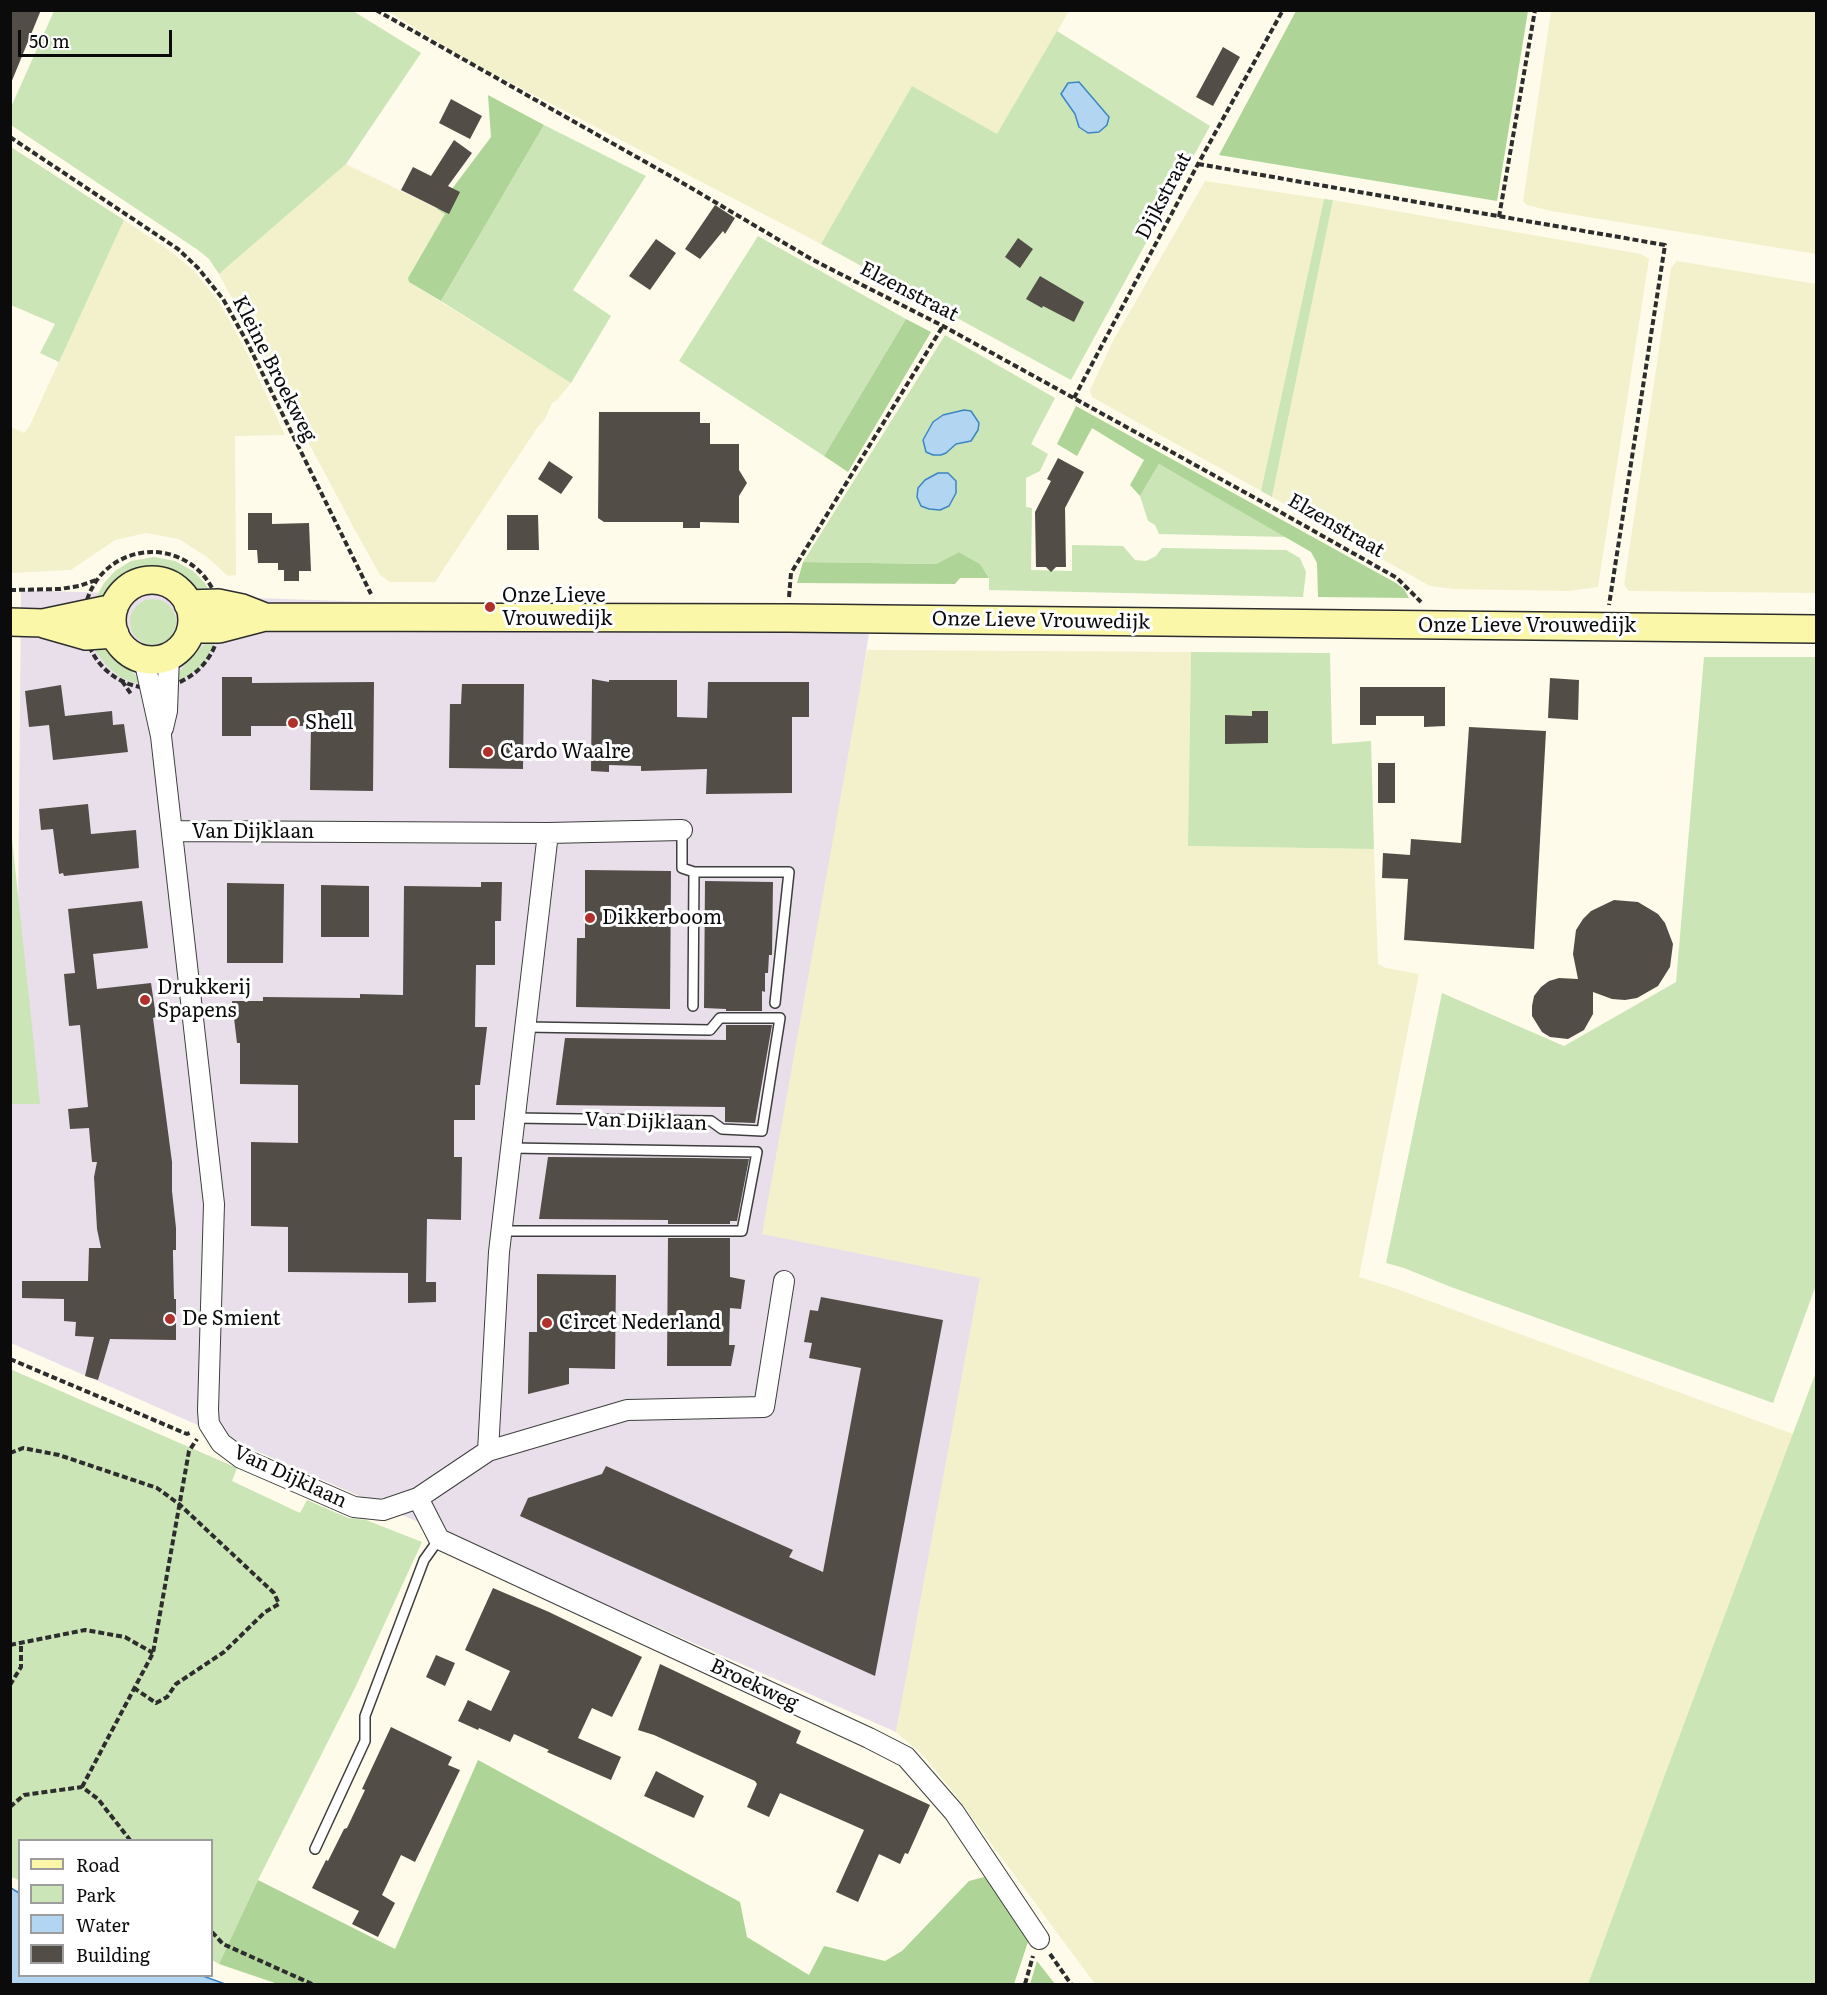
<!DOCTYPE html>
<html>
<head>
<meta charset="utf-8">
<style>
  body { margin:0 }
  #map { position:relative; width:1827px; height:1995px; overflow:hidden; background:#fefbea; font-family:Literata,serif }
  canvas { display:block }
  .frame { position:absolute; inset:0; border:12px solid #0b0b0b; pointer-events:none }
  .legend { position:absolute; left:18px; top:1839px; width:195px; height:138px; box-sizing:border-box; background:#fff; border:2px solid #9d9d9d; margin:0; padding:8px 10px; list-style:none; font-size:18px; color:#0b0b0b }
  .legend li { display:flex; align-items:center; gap:12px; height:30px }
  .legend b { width:30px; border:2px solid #9d9d9d }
  .scale { position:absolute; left:18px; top:30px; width:154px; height:27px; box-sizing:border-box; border:3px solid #0b0b0b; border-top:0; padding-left:8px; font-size:18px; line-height:21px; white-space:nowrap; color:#0b0b0b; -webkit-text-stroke:4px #fff; paint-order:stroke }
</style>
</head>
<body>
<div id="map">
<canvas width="1827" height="1995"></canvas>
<div class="frame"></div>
<ul class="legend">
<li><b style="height:8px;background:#faf7a9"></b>Road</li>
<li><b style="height:16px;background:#cbe5b6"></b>Park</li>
<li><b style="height:16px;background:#b2d5f2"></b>Water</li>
<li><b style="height:16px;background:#534d48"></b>Building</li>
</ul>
<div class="scale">50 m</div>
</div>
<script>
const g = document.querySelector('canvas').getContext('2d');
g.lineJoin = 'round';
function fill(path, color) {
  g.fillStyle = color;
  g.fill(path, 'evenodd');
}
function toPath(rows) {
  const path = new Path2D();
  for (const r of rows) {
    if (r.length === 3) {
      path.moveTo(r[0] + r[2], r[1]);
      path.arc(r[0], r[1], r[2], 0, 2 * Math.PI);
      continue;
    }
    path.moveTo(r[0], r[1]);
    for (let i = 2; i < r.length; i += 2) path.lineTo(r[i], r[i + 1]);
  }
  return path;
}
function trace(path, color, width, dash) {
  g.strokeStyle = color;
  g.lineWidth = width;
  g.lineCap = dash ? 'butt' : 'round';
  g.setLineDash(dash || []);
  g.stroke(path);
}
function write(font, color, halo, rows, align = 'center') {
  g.font = font + ' Literata,serif';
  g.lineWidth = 6;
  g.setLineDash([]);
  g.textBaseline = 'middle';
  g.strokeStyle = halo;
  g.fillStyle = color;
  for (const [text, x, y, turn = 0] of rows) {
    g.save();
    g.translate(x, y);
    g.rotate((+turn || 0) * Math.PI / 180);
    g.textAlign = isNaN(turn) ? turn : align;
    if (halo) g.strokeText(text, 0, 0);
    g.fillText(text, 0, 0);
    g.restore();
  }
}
fill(toPath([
  [21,590,871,619,782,1218,988,1269,896,1732,11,1343,10,1073,17,1039]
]), '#e9dfea');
fill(toPath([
  [388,11,1069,11,997,135,912,86,821,244,465,59],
  [1551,11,1816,11,1816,254,1551,211,1527,205,1523,201],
  [346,164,446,213,408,278,409,282,571,383,557,400,552,403,545,419,537,428,435,582,390,582,380,575,356,532,219,274],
  [1205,181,1324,199,1261,491,1092,397,1090,390,1114,339],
  [1333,200,1641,254,1649,259,1598,587,1568,591,1453,589,1430,586,1272,497],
  [124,220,173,253,194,271,219,302,243,345,285,435,235,436,236,575,228,576,207,557,179,539,146,533,115,540,71,570,11,573,11,427,24,433,29,427],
  [1677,261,1816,284,1816,593,1629,591,1624,585,1671,268],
  [867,650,1191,652,1188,846,1374,849,1378,964,1386,968,1419,974,1359,1277,1394,1288,1793,1434,1664,1777,1588,1984,1095,1984,953,1792,923,1755,896,1732,980,1278,762,1234]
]), '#f2f1cc');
fill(toPath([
  [54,11,353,11,421,53,346,164,219,274,209,259,198,250,11,125,11,107],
  [1057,31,1210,126,1071,380,821,244,912,86,997,134],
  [544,125,646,176,573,290,611,316,571,383,441,301],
  [11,147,124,220,59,362,40,353,55,324,11,305],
  [1324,199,1333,200,1272,497,1261,491],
  [758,236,906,319,824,456,679,361],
  [945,335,1055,398,1031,444,1048,454,1040,471,1026,478,1026,507,1032,508,1031,570,1072,571,1072,545,1123,546,1135,560,1146,561,1156,556,1162,548,1286,550,1300,558,1306,572,1303,597,989,590,989,578,980,564,959,552,936,564,803,562],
  [964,410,971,441,956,444,946,453,925,436,933,422,943,415],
  [1159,464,1287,537,1159,534,1155,525,1148,521,1140,496],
  [154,557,175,561,193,571,205,583,214,600,196,594,182,581,167,572,151,572,132,579,116,588,107,598,92,605,104,583,115,571,131,561],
  [153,622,23],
  [214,640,209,657,200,667,189,675,179,681,177,680,178,674,195,653,206,643],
  [95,644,110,650,142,682,135,683,120,677,107,666,96,652],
  [1191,652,1330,653,1332,744,1371,741,1374,849,1188,846],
  [1704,657,1816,657,1816,1285,1773,1403,1451,1287,1404,1268,1386,1263,1442,993,1564,1046,1676,982],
  [11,829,33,1036,40,1104,11,1104],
  [10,1369,237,1468,232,1481,300,1513,307,1500,348,1518,366,1520,422,1542,355,1688,258,1880,219,1964,212,1960,212,1840,20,1840,19,1880,11,1877],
  [1816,1372,1816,1984,1588,1984,1664,1777]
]), '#cbe5b6');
fill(toPath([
  [1296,11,1528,11,1497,201,1219,155],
  [488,95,544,125,441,301,409,282,408,278,445,214,437,209,491,137],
  [906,319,931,332,848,472,824,456],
  [1076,406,1396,583,1404,589,1409,598,1318,597,1317,563,1311,552,1159,464,1140,496,1130,485,1144,460,1092,428,1077,456,1057,444],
  [959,552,980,564,989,578,960,578,955,584,797,583,803,562,936,564],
  [478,1760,740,1902,747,1937,809,1975,824,1946,885,1961,902,1951,969,1881,984,1877,999,1891,1029,1939,1014,1984,278,1984,219,1964,258,1880,395,1949],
  [1037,1961,1055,1984,1030,1984]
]), '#aed597');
const water = toPath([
  [1079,82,1109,117,1107,125,1099,132,1088,133,1079,127,1075,114,1061,94,1068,83,1079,82],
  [964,410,971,411,979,423,978,430,971,441,956,444,946,453,941,455,933,455,926,452,923,440,933,422,943,415,964,410],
  [938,473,948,473,956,481,956,493,949,506,940,510,929,509,921,506,917,497,918,488,925,480,938,473],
  [11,1888,19,1893,20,1976,203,1976,225,1984,11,1984,11,1888]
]);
fill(water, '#b2d5f2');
trace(water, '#3d85c4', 1.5);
fill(toPath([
  [10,10,41,10,11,83,10,83],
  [1223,47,1240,57,1213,106,1196,97],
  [451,99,482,116,470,139,439,123],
  [454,140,472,153,448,186,460,192,449,214,401,190,413,167,431,176],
  [715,205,735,218,725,234,723,231,700,259,685,249],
  [1018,238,1033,249,1020,268,1005,257],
  [656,239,676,253,650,290,629,276],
  [1040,276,1084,302,1074,322,1043,306,1042,308,1026,299],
  [599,412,700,412,700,423,710,423,710,444,739,444,739,470,747,483,739,496,739,523,700,522,700,528,683,528,683,522,604,522,598,518],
  [1058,458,1084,472,1065,508,1066,567,1056,567,1051,572,1046,567,1036,567,1035,512,1051,481,1047,479],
  [549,461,573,477,561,494,538,479],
  [248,513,272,513,272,524,309,523,311,571,299,571,299,581,284,581,284,570,278,570,278,563,258,563,257,550,248,550],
  [507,515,538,515,539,550,507,550],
  [222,677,252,677,252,683,374,682,373,791,310,790,311,726,251,726,251,736,222,736],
  [1550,678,1579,680,1578,720,1548,718],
  [592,679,609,682,609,680,677,680,677,717,707,718,708,682,809,682,809,717,792,717,792,793,706,794,707,769,641,771,641,766,609,765,609,772,591,771],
  [462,684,524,684,523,769,449,768,450,704,461,704],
  [61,685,65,716,112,711,113,725,124,724,128,752,53,760,49,725,29,727,25,691],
  [1360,687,1445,687,1445,726,1424,727,1424,716,1376,716,1376,725,1360,725],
  [1252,711,1268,711,1268,743,1225,744,1225,715,1252,716],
  [1469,727,1546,731,1534,949,1404,940,1408,879,1382,878,1383,853,1410,855,1411,839,1461,843],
  [1378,763,1395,763,1395,803,1378,803],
  [88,804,91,834,136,830,139,868,64,876,63,873,59,874,53,829,41,830,39,809],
  [585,870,671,871,670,1009,576,1007,577,938,585,938],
  [705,881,773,882,772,955,769,955,768,973,765,973,765,992,762,991,762,1011,726,1011,726,1009,704,1008],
  [481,882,502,882,501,921,495,921,495,965,476,965,475,1027,487,1027,480,1085,475,1085,475,1120,454,1120,454,1157,462,1157,461,1220,427,1219,426,1282,436,1282,436,1302,408,1303,408,1273,288,1272,288,1227,251,1226,251,1142,298,1143,298,1085,240,1084,240,1043,237,1043,232,1001,263,1001,263,997,360,998,360,994,403,995,404,886,481,887],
  [227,883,284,884,283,963,227,963],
  [321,885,369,886,369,937,321,937],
  [1614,900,1638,902,1658,914,1665,923,1673,944,1670,967,1658,986,1637,998,1625,1000,1612,999,1593,992,1593,1014,1584,1030,1568,1039,1550,1037,1542,1032,1532,1016,1532,1006,1534,996,1541,987,1549,981,1559,978,1578,979,1573,954,1576,930,1583,919,1591,911],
  [142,901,148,948,93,954,97,989,151,983,156,1017,153,1018,172,1162,172,1191,176,1228,176,1250,173,1250,173,1255,174,1299,176,1299,176,1340,110,1339,98,1380,85,1376,94,1337,75,1336,76,1322,64,1321,64,1299,22,1298,22,1281,88,1281,89,1248,101,1248,97,1229,94,1177,97,1162,92,1162,89,1128,70,1129,68,1109,88,1107,80,1025,69,1026,64,974,75,973,68,909],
  [726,1025,772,1025,755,1123,725,1122,725,1107,556,1105,565,1038,726,1040],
  [548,1157,692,1158,749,1159,737,1221,730,1221,730,1224,668,1224,668,1220,539,1219],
  [668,1238,730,1238,730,1277,745,1280,741,1309,730,1308,729,1345,735,1345,731,1366,667,1366],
  [537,1274,616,1275,615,1369,569,1368,569,1384,528,1394,529,1332,537,1332],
  [821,1297,943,1320,875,1676,520,1516,528,1498,602,1474,606,1466,793,1550,789,1557,823,1572,861,1368,809,1358,812,1343,804,1342,810,1310,818,1311],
  [493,1588,549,1612,642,1657,612,1717,592,1708,578,1738,621,1757,611,1780,547,1752,549,1750,514,1734,510,1742,479,1728,478,1730,458,1721,468,1700,491,1711,510,1671,465,1650],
  [436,1655,455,1663,445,1686,426,1677],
  [660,1664,801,1731,796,1743,930,1805,908,1854,905,1853,900,1864,879,1854,858,1902,836,1892,864,1830,780,1793,769,1817,747,1807,757,1784,755,1781,654,1735,638,1730],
  [391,1727,452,1757,448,1765,460,1770,415,1862,401,1855,382,1895,395,1903,378,1937,352,1924,359,1911,312,1888,326,1860,328,1861,344,1829,347,1828,365,1790,362,1789],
  [656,1771,704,1796,694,1818,644,1796]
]), '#534d48');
const service = toPath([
  [682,830,682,868,694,872,789,872,775,1003],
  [693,1006,694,872],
  [515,1118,711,1121,722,1129,762,1131,780,1018,720,1018,710,1030,526,1027],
  [501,1231,742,1231,757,1152,511,1148],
  [315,1849,365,1741,365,1716,424,1560,439,1539]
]);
const minor = toPath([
  [144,659,161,736,214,1204,208,1410,209,1424,221,1443,241,1458,354,1507,383,1510,418,1498,488,1451,499,1252,548,833],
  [163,728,167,711,169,656],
  [173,831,548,833,682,830],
  [488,1451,627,1410,764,1407,784,1281],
  [418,1498,439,1539,869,1738,906,1757,954,1812,1039,1939]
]);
const secondary = toPath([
  [152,620,40],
  [188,604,218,603,242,608,265,617],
  [10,622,43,623,114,608],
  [44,624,86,636,115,634],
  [191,629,219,629,265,617,789,618,1816,629]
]);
trace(service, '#3e3e3e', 12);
trace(minor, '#3e3e3e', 22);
trace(secondary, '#2d2d2d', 30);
trace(toPath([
  [376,10,681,182,813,260,943,326,1266,504,1397,578,1421,602],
  [10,137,178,249,198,268,223,299,247,342,371,594],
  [1198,164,1665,245,1609,605],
  [1499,217,1535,10],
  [1074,398,1198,164,1283,10],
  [152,620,68],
  [10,590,60,589,79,586,96,580],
  [789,597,791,573,943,326],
  [122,681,131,694],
  [10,1359,187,1434,192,1432],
  [10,1453,23,1448,59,1455,157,1488,179,1504,274,1593,279,1604,265,1612,224,1652,176,1684,167,1697,156,1703,134,1688],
  [10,1645,85,1630,125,1637,153,1653],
  [10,1685,21,1667,21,1643],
  [82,1787,153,1653,189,1451,197,1439],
  [10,1807,24,1795,82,1787,98,1799,130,1840],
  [212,1932,223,1944,312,1984],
  [1050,1954,1071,1984],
  [1025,1984,1033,1956]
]), '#2d2d2d', 4, [6, 3]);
trace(service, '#fff', 9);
trace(minor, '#fff', 20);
trace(secondary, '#faf7a9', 27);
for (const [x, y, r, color] of [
  [490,607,6,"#b1302c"],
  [293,723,6,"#b1302c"],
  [488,752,6,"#b1302c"],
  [590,918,6,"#b1302c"],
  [145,1000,6,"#b1302c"],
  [170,1319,6,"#b1302c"],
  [547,1323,6,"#b1302c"]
]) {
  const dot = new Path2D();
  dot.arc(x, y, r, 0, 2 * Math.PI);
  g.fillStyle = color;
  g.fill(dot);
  trace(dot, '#fff', 2);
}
write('20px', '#0b0b0b', '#fff', [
  ["Dijkstraat",1164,196,-62],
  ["Elzenstraat",909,292,27],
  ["Kleine Broekweg",274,369,63],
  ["Elzenstraat",1336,526,30],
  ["Onze Lieve Vrouwedijk",1041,621,1],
  ["Onze Lieve Vrouwedijk",1527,626],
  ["Van Dijklaan",253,832],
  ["Van Dijklaan",646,1122,2],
  ["Van Dijklaan",290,1477,25],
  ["Broekweg",754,1685,25]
]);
write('20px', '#0b0b0b', '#fff', [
  ["Onze Lieve",502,596],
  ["Vrouwedijk",502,619],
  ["Shell",305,723],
  ["Cardo Waalre",500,752],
  ["Dikkerboom",602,918],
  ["Drukkerij",157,988],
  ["Spapens",157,1011],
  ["De Smient",182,1319],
  ["Circet Nederland",559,1323]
], 'left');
</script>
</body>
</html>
